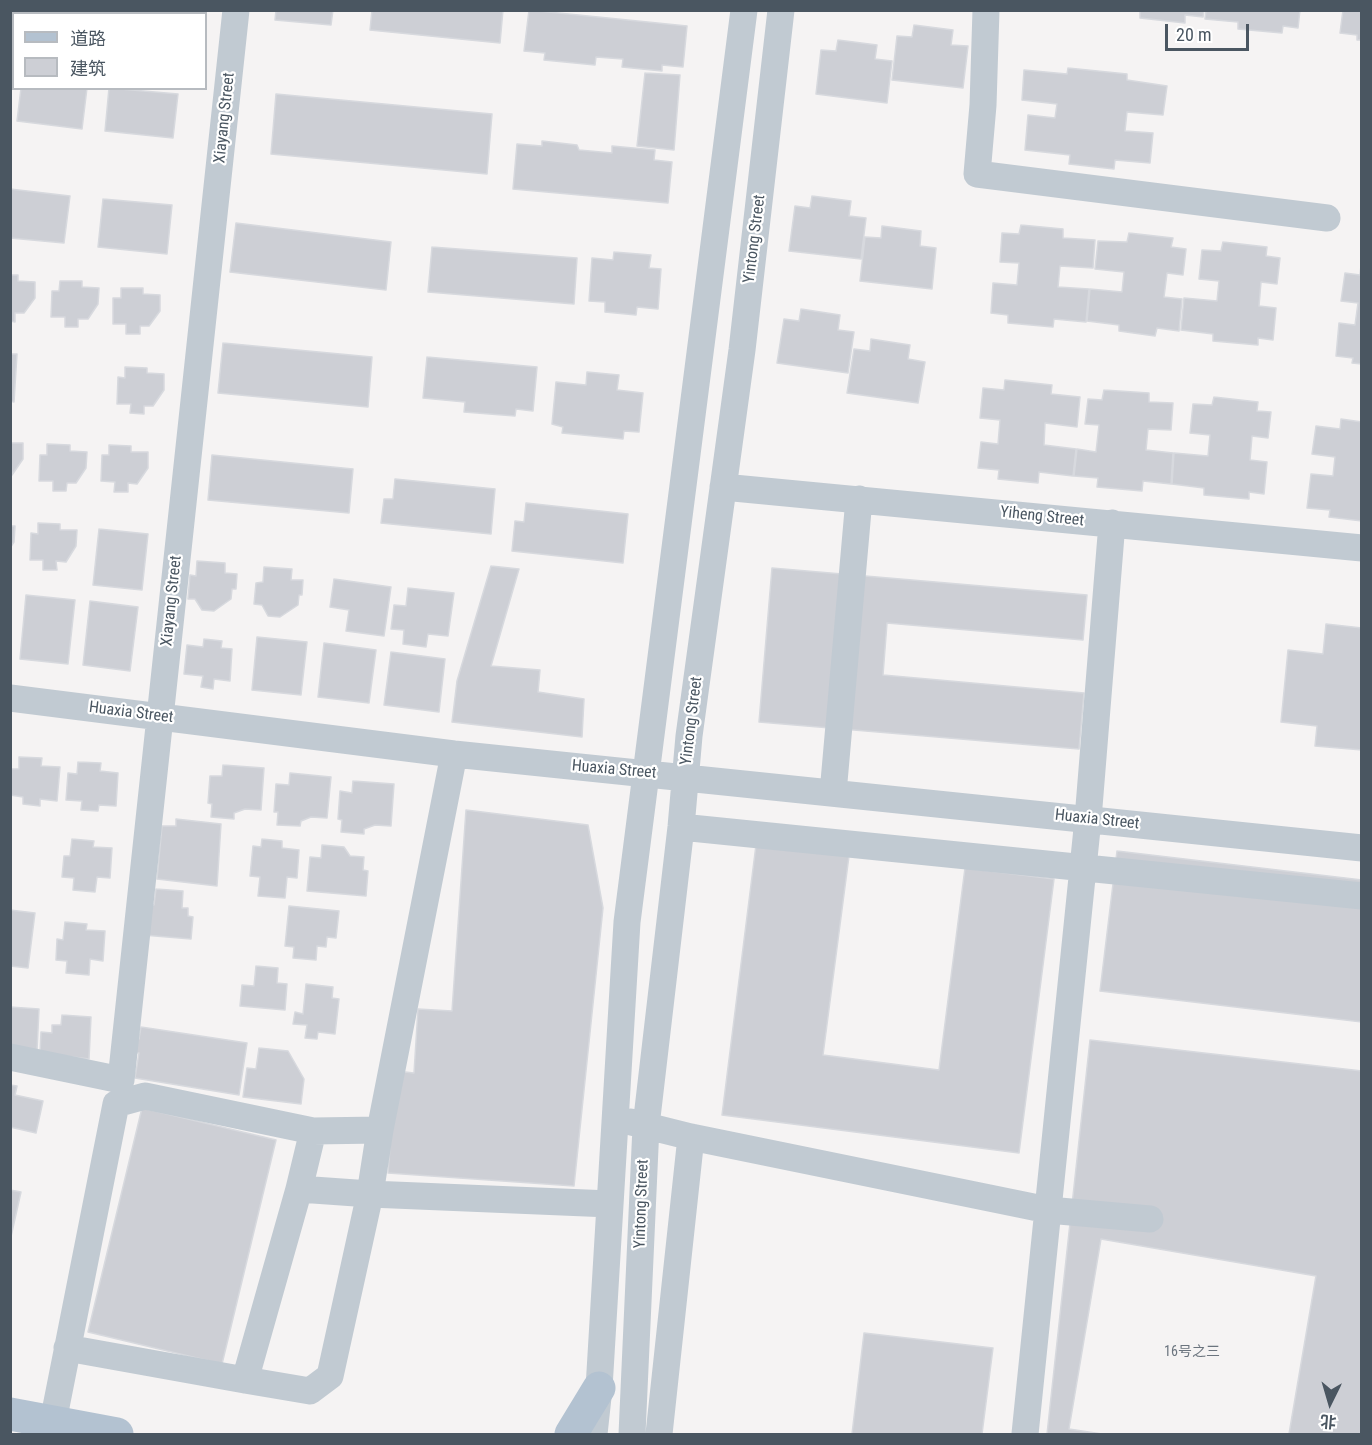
<!DOCTYPE html>
<html>
<head>
<meta charset="utf-8">
<style>
  body { margin:0 }
  #map { position:relative; width:1372px; height:1445px; overflow:hidden; background:#f5f3f3; font-family:"Roboto Condensed","Noto Sans SC",sans-serif }
  canvas { display:block }
  .frame { position:absolute; inset:0; border:12px solid #4a5661; pointer-events:none }
  .legend { position:absolute; left:12px; top:12px; width:195px; height:78px; box-sizing:border-box; background:#fff; border:2px solid #b7bbc0; margin:0; padding:8px 10px; list-style:none; font-size:18px; color:#4a5661 }
  .legend li { display:flex; align-items:center; gap:12px; height:30px }
  .legend b { width:30px; border:2px solid #b7bbc0 }
  .north { position:absolute; left:1300px; top:1373px; width:60px; height:60px; -webkit-text-stroke:4px #fff; paint-order:stroke; rotate:185deg; font-size:16px; font-weight:700; line-height:24px; text-align:center; color:#4a5661 }
  .north::after { content:''; display:block; margin:auto; width:21px; height:27px; background:#4a5661; clip-path:polygon(50% 0,100% 100%,50% 72%,0 100%) }
  .scale { position:absolute; left:1165px; top:24px; width:84px; height:27px; box-sizing:border-box; border:3px solid #4a5661; border-top:0; padding-left:8px; font-size:18px; line-height:21px; white-space:nowrap; color:#4a5661; -webkit-text-stroke:4px #fff; paint-order:stroke }
</style>
</head>
<body>
<div id="map">
<canvas width="1372" height="1445"></canvas>
<div class="frame"></div>
<ul class="legend">
<li><b style="height:8px;background:#b3c2d1"></b>道路</li>
<li><b style="height:16px;background:#cdcfd5"></b>建筑</li>
</ul>
<div class="north">北</div>
<div class="scale">20 m</div>
</div>
<script>
const g = document.querySelector('canvas').getContext('2d');
g.lineJoin = 'round';
function fill(path, color) {
  g.fillStyle = color;
  g.fill(path, 'evenodd');
}
function toPath(rows) {
  const path = new Path2D();
  for (const r of rows) {
    path.moveTo(r[0], r[1]);
    for (let i = 2; i < r.length; i += 2) path.lineTo(r[i], r[i + 1]);
  }
  return path;
}
function trace(path, color, width, dash) {
  g.strokeStyle = color;
  g.lineWidth = width;
  g.lineCap = dash ? 'butt' : 'round';
  g.setLineDash(dash || []);
  g.stroke(path);
}
function write(font, color, halo, rows, align = 'center') {
  g.font = font + ' "Roboto Condensed","Noto Sans SC",sans-serif';
  g.lineWidth = 4.5;
  g.setLineDash([]);
  g.textBaseline = 'middle';
  g.strokeStyle = halo;
  g.fillStyle = color;
  for (const [text, x, y, turn = 0] of rows) {
    g.save();
    g.translate(x, y);
    g.rotate((+turn || 0) * Math.PI / 180);
    g.textAlign = isNaN(turn) ? turn : align;
    if (halo) g.strokeText(text, 0, 0);
    g.fillText(text, 0, 0);
    g.restore();
  }
}
const building = toPath([
  [22,10,199,10,199,14,21,14,22,10],
  [276,10,333,10,331,25,275,20,276,10],
  [372,10,503,10,500,43,370,30,372,10],
  [529,10,687,26,683,67,662,65,662,71,622,67,623,59,596,57,595,65,544,60,545,53,524,51,529,10],
  [1204,10,1203,17,1185,15,1185,23,1140,18,1140,10,1204,10],
  [1206,10,1300,10,1298,28,1283,26,1282,33,1238,29,1238,22,1205,19,1206,10],
  [1343,10,1362,10,1362,40,1357,40,1357,35,1340,33,1343,10],
  [914,25,953,30,951,45,968,46,963,88,892,80,897,36,912,37,914,25],
  [838,40,877,45,875,59,892,61,887,103,816,94,821,50,836,51,838,40],
  [1068,68,1127,74,1127,80,1167,86,1163,115,1127,112,1125,131,1153,133,1150,163,1115,160,1114,169,1069,164,1070,155,1025,150,1028,115,1055,118,1057,104,1022,100,1024,70,1067,74,1068,68],
  [645,73,680,75,674,150,637,146,645,73],
  [21,88,87,88,82,129,17,121,21,88],
  [109,88,178,94,173,138,105,131,109,88],
  [276,94,492,114,487,174,271,154,276,94],
  [542,141,577,145,579,150,612,153,612,146,655,150,654,160,672,162,668,203,513,189,517,144,542,146,542,141],
  [10,189,70,196,64,243,10,238,10,189],
  [812,196,851,201,849,216,866,218,861,259,789,251,795,206,810,208,812,196],
  [103,199,172,205,167,254,98,247,103,199],
  [236,223,391,242,386,290,230,272,236,223],
  [1021,225,1063,229,1063,238,1095,240,1093,268,1060,266,1058,287,1089,289,1086,322,1054,319,1053,327,1008,323,1008,315,991,313,993,283,1017,285,1019,263,1000,262,1002,233,1019,234,1021,225],
  [882,226,921,231,920,246,936,248,932,289,860,281,865,237,881,238,882,226],
  [1129,233,1173,238,1171,247,1186,249,1183,275,1167,273,1164,297,1182,299,1179,331,1157,328,1155,336,1119,331,1119,325,1087,321,1090,289,1122,292,1124,272,1095,269,1098,241,1127,242,1129,233],
  [1223,242,1267,247,1266,256,1280,258,1277,284,1261,282,1259,306,1276,308,1273,340,1258,338,1258,345,1213,341,1213,334,1181,330,1184,298,1217,301,1219,281,1199,279,1202,250,1221,251,1223,242],
  [432,247,577,258,574,304,428,292,432,247],
  [614,252,651,255,649,268,661,269,658,309,637,307,636,315,605,312,605,302,589,301,592,258,613,260,614,252],
  [1361,265,1362,265,1362,364,1352,363,1353,358,1336,356,1339,323,1355,325,1358,303,1341,301,1345,273,1360,275,1361,265],
  [10,275,18,275,18,281,35,282,35,298,24,313,15,313,15,322,10,321,10,275],
  [60,281,82,281,82,287,99,288,98,304,88,319,78,319,78,327,65,327,65,317,51,317,52,291,59,291,60,281],
  [121,288,143,288,143,294,160,295,160,311,149,326,140,326,140,334,126,334,126,324,113,324,113,298,121,298,121,288],
  [801,309,840,315,838,330,854,332,848,373,777,363,784,319,799,321,801,309],
  [871,339,910,345,908,359,925,362,918,403,847,393,854,349,870,351,871,339],
  [223,343,372,357,368,407,218,393,223,343],
  [10,354,17,354,14,402,10,401,10,354],
  [427,357,537,367,533,411,516,409,515,416,464,412,465,402,423,398,427,357],
  [125,367,147,368,147,373,164,374,164,390,153,406,144,406,144,414,130,413,131,404,117,404,118,377,125,378,125,367],
  [587,372,619,375,617,390,643,393,639,432,624,431,623,439,562,433,563,427,552,424,556,382,586,385,587,372],
  [1005,380,1052,385,1051,394,1080,397,1077,427,1045,423,1044,445,1076,449,1073,476,1039,472,1038,483,998,479,999,470,978,468,981,442,998,444,1000,420,980,418,983,388,1004,390,1005,380],
  [1104,390,1149,393,1149,402,1173,403,1171,430,1148,429,1146,450,1173,453,1171,484,1143,481,1142,491,1097,487,1098,478,1074,476,1077,449,1096,452,1099,425,1085,424,1088,399,1102,400,1104,390],
  [1214,397,1258,402,1257,411,1271,412,1268,438,1252,436,1250,460,1267,462,1264,494,1249,492,1249,499,1204,495,1204,488,1172,484,1174,453,1208,456,1210,435,1190,433,1193,404,1212,405,1214,397],
  [1341,419,1362,422,1362,521,1329,517,1330,510,1307,508,1311,474,1333,476,1335,457,1312,454,1316,426,1340,429,1341,419],
  [10,443,23,443,23,459,12,475,10,443],
  [47,444,70,445,70,451,87,452,86,468,76,483,67,483,66,491,53,491,53,481,39,481,40,455,47,455,47,444],
  [109,445,131,446,131,452,148,452,148,468,137,484,128,483,128,492,114,492,115,482,101,481,102,455,109,455,109,445],
  [212,455,353,469,349,513,208,500,212,455],
  [395,479,495,489,491,534,381,523,384,499,393,499,395,479],
  [526,503,628,514,623,563,512,551,515,521,524,522,526,503],
  [38,523,60,524,60,530,77,530,76,546,66,562,56,561,57,570,43,570,43,560,30,560,31,533,38,534,38,523],
  [10,526,15,526,14,542,10,548,10,526],
  [99,529,148,534,142,590,93,585,99,529],
  [197,561,225,563,225,573,237,574,236,589,232,589,231,599,214,611,202,610,195,599,188,599,190,575,196,576,197,561],
  [491,566,519,569,491,666,540,670,538,692,584,699,582,737,452,722,457,681,491,566],
  [264,567,292,569,291,580,303,580,302,595,299,595,298,605,280,617,268,616,262,605,254,604,256,583,263,582,264,567],
  [772,568,1087,595,1083,640,887,623,883,675,1084,693,1079,749,759,722,772,568],
  [334,579,391,587,384,636,346,631,349,610,330,607,334,579],
  [408,588,454,593,448,636,428,634,426,647,403,644,404,630,391,629,394,605,406,606,408,588],
  [26,595,75,600,68,664,20,659,26,595],
  [90,601,138,607,130,671,83,665,90,601],
  [1326,624,1362,628,1362,750,1315,746,1317,726,1281,722,1288,650,1323,654,1326,624],
  [257,637,307,642,301,695,252,690,257,637],
  [204,639,222,641,221,648,232,649,230,681,214,679,213,689,201,687,203,676,184,674,187,645,203,647,204,639],
  [324,643,376,650,369,703,318,697,324,643],
  [391,652,445,659,439,712,384,705,391,652],
  [19,757,42,758,41,766,60,767,57,801,40,799,40,806,23,804,23,797,10,795,10,769,19,769,19,757],
  [78,762,101,763,100,771,118,773,116,806,99,805,98,811,81,810,82,801,66,800,68,773,77,774,78,762],
  [223,765,264,768,261,810,245,809,234,813,234,819,211,817,212,804,208,803,210,776,222,776,223,765],
  [290,773,331,777,327,818,311,817,301,821,300,826,277,825,278,812,274,812,276,784,289,785,290,773],
  [353,781,394,784,391,826,375,825,364,829,364,834,341,832,342,820,338,819,340,791,352,793,353,781],
  [466,810,588,825,603,908,574,1186,388,1173,396,1071,414,1073,418,1009,452,1011,466,810],
  [176,819,221,824,217,886,157,879,162,826,176,826,176,819],
  [72,839,94,841,93,847,112,848,110,878,97,877,95,892,73,890,74,878,62,877,64,856,70,856,72,839],
  [262,839,282,841,282,848,299,850,297,878,287,877,285,898,258,896,260,877,250,876,253,846,261,847,262,839],
  [322,845,344,847,350,856,364,857,363,870,368,871,366,896,307,891,310,857,321,858,322,845],
  [756,845,849,856,823,1055,939,1070,965,868,1054,879,1019,1153,722,1115,756,845],
  [1117,851,1362,880,1362,1022,1100,991,1117,851],
  [156,889,183,891,182,908,188,908,188,916,193,917,191,939,143,935,146,904,154,905,156,889],
  [289,906,339,911,336,938,327,937,326,947,317,946,316,960,293,958,294,947,285,946,289,906],
  [10,910,35,913,28,968,10,966,10,910],
  [65,922,87,924,86,930,105,931,103,961,90,959,89,975,66,973,67,961,56,960,57,939,63,940,65,922],
  [256,966,278,968,277,983,287,984,285,1010,240,1006,242,985,254,986,256,966],
  [306,984,333,987,332,998,339,999,335,1034,318,1032,317,1039,305,1038,307,1025,293,1024,295,1012,303,1014,306,984],
  [10,1007,39,1009,37,1051,10,1047,10,1007],
  [62,1015,91,1017,89,1059,40,1053,41,1032,52,1033,52,1025,61,1025,62,1015],
  [141,1027,247,1043,239,1095,135,1078,139,1053,131,1052,133,1038,139,1039,141,1027],
  [1090,1040,1362,1071,1362,1434,1047,1434,1090,1040],
  [259,1048,288,1051,304,1079,301,1104,243,1097,247,1068,256,1069,259,1048],
  [10,1085,17,1086,15,1095,43,1101,36,1133,10,1127,10,1085],
  [142,1108,276,1140,222,1364,88,1332,142,1108],
  [10,1190,21,1192,10,1241,10,1190],
  [1101,1239,1316,1276,1289,1434,1102,1434,1069,1429,1101,1239],
  [864,1333,993,1348,982,1434,852,1434,864,1333]
]);
fill(building, '#cdcfd5');
trace(building, '#d7d9de', 1.5);
trace(toPath([
  [986,10,983,105,977,174,1327,218],
  [723,487,1362,548],
  [10,698,454,754,1362,848],
  [454,754,380,1130,370,1194,610,1204],
  [833,793,859,499],
  [681,827,1362,896],
  [10,1057,121,1080,236,10],
  [631,1122,691,1137,1048,1210,1150,1219],
  [299,1189,313,1131],
  [67,1348,245,1380,310,1391,330,1376,370,1194,299,1189,245,1380],
  [53,1422,116,1104,145,1096,313,1131,380,1130],
  [594,1434,599,1388,627,922,744,10],
  [632,1434,646,1126,681,827,689,736,742,350,781,10],
  [659,1434,691,1137],
  [1025,1434,1088,819,1112,523]
]), '#c1cad2', 27);
trace(toPath([
  [10,1414,117,1434],
  [571,1434,599,1388]
]), '#b3c2d1', 33);
write('14px', '#6b747e', null, [
  ["16号之三",1192,1352]
]);
write('16px', '#4a5661', '#fff', [
  ["Xiayang Street",225,118,-84],
  ["Yintong Street",755,239,-83],
  ["Yiheng Street",1042,517,6],
  ["Xiayang Street",172,601,-84],
  ["Huaxia Street",131,713,7],
  ["Yintong Street",692,721,-83],
  ["Huaxia Street",614,770,5],
  ["Huaxia Street",1097,820,6],
  ["Yintong Street",642,1204,-88]
]);
</script>
</body>
</html>
